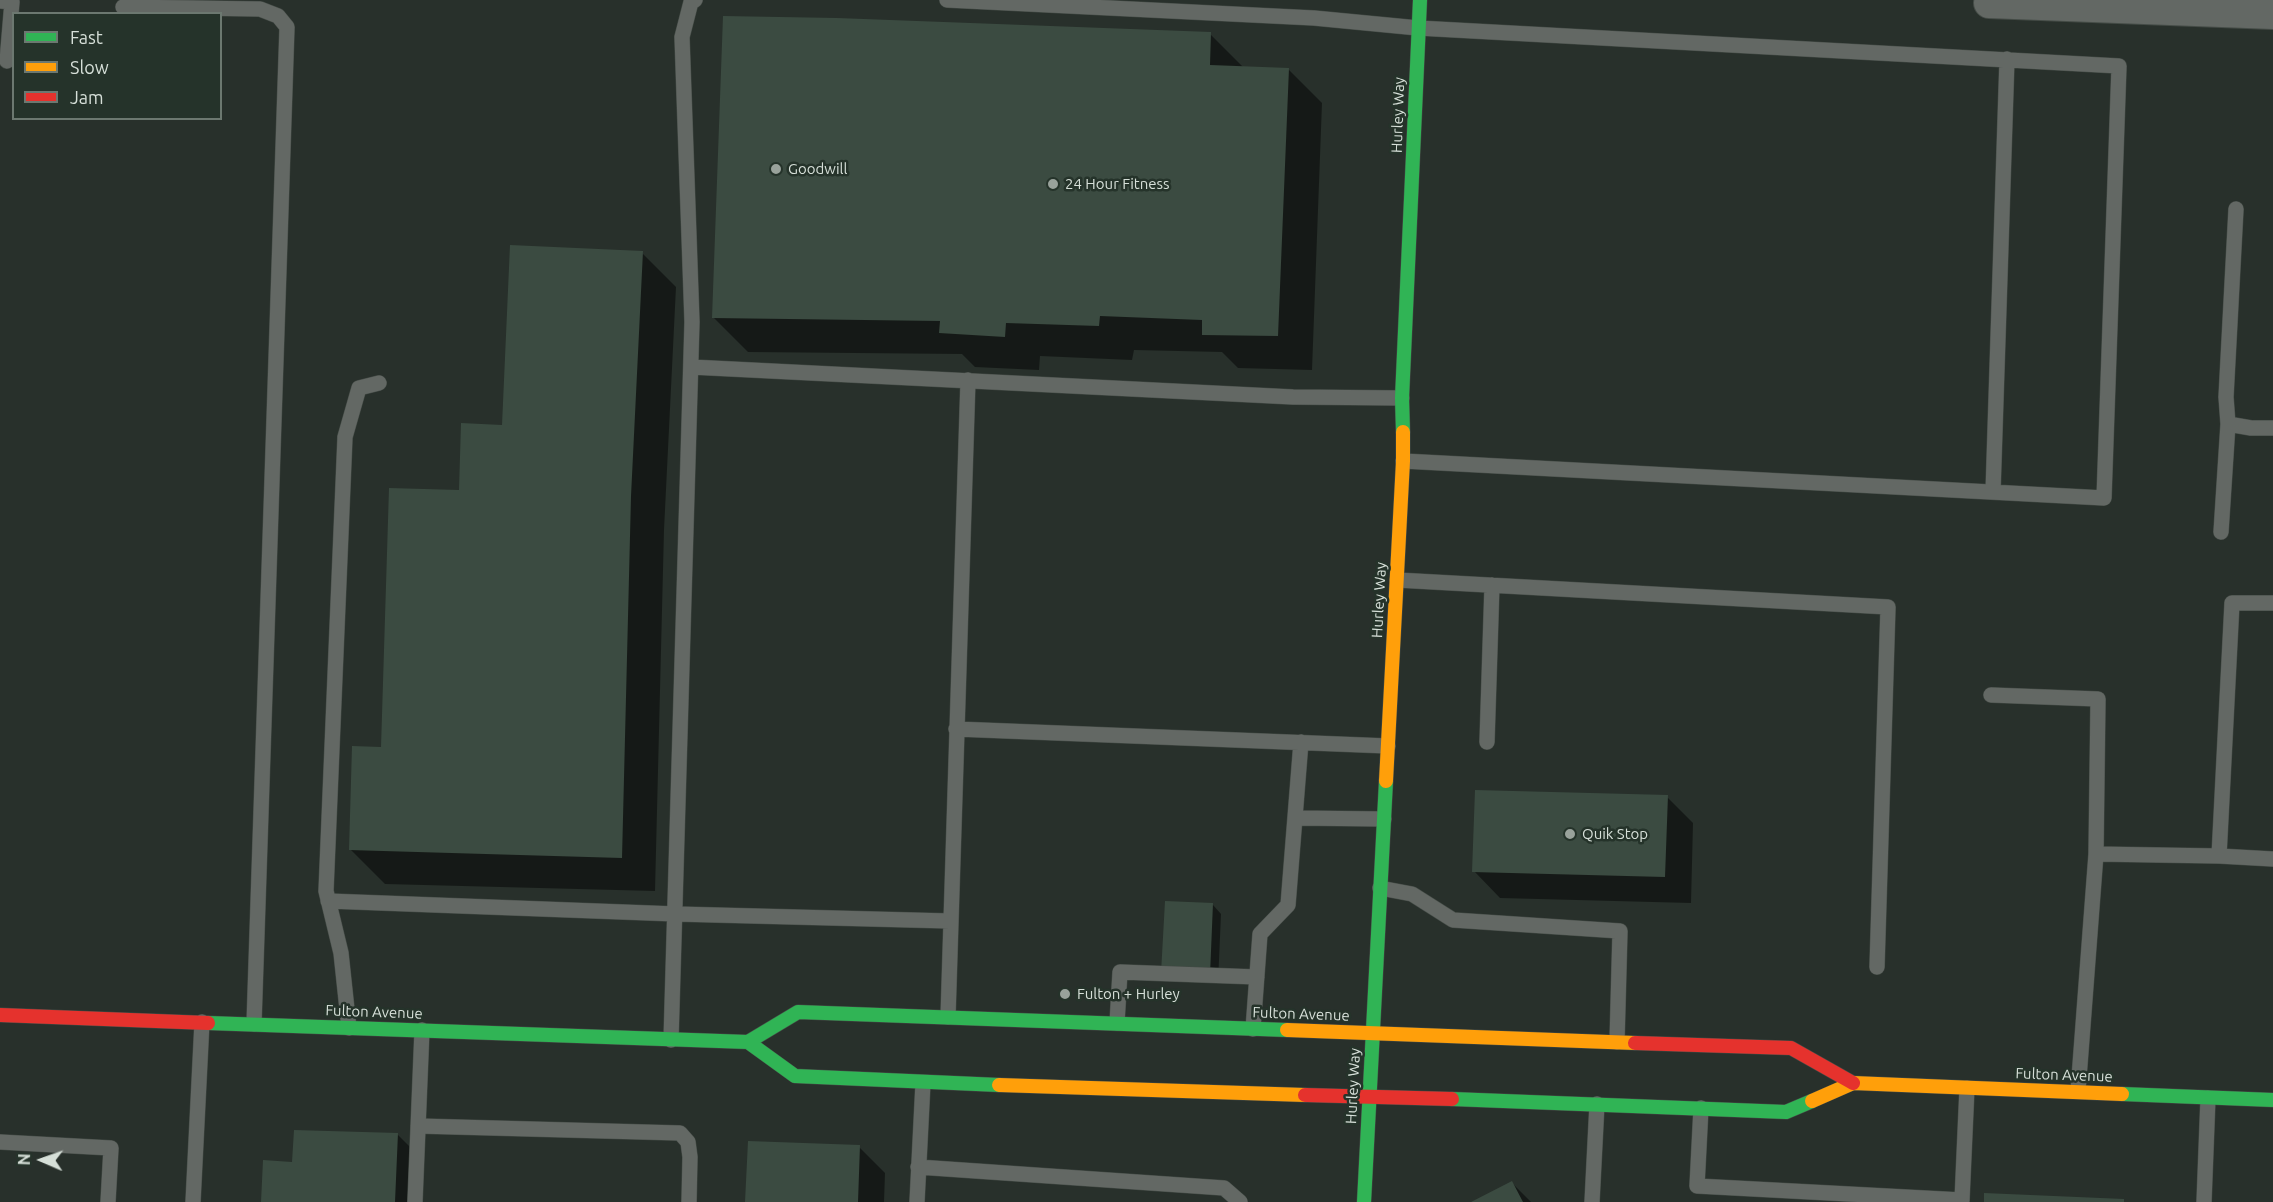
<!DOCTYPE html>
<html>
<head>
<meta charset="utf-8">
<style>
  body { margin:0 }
  #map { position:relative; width:2273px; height:1202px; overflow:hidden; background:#28302b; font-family:Ubuntu,sans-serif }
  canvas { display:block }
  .legend { position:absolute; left:12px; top:12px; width:210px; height:108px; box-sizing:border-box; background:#25332a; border:2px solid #6c7870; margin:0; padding:8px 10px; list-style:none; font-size:18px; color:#d6dfd8 }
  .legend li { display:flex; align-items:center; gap:12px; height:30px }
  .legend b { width:30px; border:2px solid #6c7870 }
  .north { position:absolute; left:12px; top:1130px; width:60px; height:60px; -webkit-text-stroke:4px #25332a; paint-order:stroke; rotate:272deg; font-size:16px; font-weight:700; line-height:24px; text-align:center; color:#d6dfd8 }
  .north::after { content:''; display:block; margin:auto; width:21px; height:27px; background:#d6dfd8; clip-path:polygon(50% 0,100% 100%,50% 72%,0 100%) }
</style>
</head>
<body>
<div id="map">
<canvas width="2273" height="1202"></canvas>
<ul class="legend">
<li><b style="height:8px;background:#30b455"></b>Fast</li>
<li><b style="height:8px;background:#ff9f0a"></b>Slow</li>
<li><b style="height:8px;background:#e5322d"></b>Jam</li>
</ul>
<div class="north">N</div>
</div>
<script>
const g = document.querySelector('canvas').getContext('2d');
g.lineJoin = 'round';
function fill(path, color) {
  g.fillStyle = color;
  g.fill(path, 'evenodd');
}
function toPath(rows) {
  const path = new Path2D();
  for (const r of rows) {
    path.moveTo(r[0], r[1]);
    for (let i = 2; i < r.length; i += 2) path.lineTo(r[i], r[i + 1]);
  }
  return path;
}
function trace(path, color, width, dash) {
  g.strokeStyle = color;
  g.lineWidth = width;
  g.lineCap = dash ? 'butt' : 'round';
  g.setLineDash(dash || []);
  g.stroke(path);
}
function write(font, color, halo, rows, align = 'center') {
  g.font = font + ' Ubuntu,sans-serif';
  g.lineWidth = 5;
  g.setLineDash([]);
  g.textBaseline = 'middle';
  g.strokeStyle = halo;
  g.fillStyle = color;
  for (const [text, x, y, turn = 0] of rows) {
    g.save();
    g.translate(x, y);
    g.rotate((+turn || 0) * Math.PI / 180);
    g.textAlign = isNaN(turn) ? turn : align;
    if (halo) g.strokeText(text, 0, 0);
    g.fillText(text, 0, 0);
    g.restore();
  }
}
fill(toPath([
  [1210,34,1244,68,1288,69,1322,103,1312,370,1238,368,1222,352,1134,350,1132,360,1040,356,1039,370,975,367,962,354,748,352,714,318],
  [642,253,676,287,664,530,655,891,385,884,351,850,460,491,504,426],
  [1667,797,1693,823,1691,903,1500,898,1474,871],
  [1166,903,1213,905,1221,914,1218,983],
  [398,1135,424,1161,422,1202,262,1202,294,1163],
  [859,1147,885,1173,884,1202,747,1202],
  [1512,1183,1531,1202,1475,1202]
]), '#0007');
fill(toPath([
  [723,16,837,18,1211,32,1210,65,1289,68,1278,336,1202,335,1202,320,1100,316,1099,326,1006,323,1005,337,939,333,940,321,712,318],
  [510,245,643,251,631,496,622,858,349,850,352,746,381,747,389,488,459,490,461,423,502,425],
  [1475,790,1668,795,1665,877,1472,872],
  [1165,901,1213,903,1210,975,1161,973],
  [294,1130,398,1133,395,1202,261,1202,263,1160,292,1162],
  [748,1141,860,1145,858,1202,745,1202],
  [1512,1181,1523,1202,1471,1202],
  [1984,1193,2124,1199,2124,1202,1984,1202]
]), '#3b4b41');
const lane = toPath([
  [947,0,1314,18,1418,28,2119,66,2104,498,1403,461],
  [0,1,12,2,7,61],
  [123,7,260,9,278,16,287,27,254,1024],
  [2236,209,2226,397,2228,424,2251,428,2273,428],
  [691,367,1293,397,1402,398],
  [1993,492,2007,59],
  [2221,532,2228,424],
  [1397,580,1888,607,1877,967],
  [1991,695,2098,699,2096,854],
  [956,729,1388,746],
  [1487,742,1492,585],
  [1295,818,1384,819],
  [2219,856,2273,859],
  [1380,888,1412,894,1453,920,1620,931,1617,1042],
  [328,901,676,914,950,921],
  [948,1017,968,380],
  [1117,1023,1120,972,1257,977],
  [349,1028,341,953,326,891,345,437,359,388,379,383],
  [1253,1029,1260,934,1288,905,1301,742],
  [671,1040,692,322,682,37,691,2,695,0],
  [2078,1091,2096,854,2219,856,2232,603,2273,603],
  [1701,1108,1697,1186,1962,1200,1967,1088],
  [418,1126,680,1133,688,1142,690,1157,689,1202],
  [0,1142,111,1148,108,1202],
  [918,1167,1224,1188,1240,1202],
  [193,1202,202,1022],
  [415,1202,422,1030],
  [917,1202,923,1083],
  [1592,1202,1597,1104],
  [2204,1202,2208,1098]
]);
const street = toPath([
  [1989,3,2273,14]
]);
const fast = toPath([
  [1403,432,1402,398,1420,0],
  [208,1023,748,1042,795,1076,999,1085],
  [748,1042,798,1012,1287,1030],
  [2122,1094,2273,1100],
  [1452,1099,1786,1112,1812,1101],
  [1364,1202,1386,781]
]);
const slow = toPath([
  [1386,781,1403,461,1403,432],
  [1287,1030,1635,1043],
  [999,1085,1305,1095],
  [1812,1101,1853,1083,2122,1094]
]);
const jam = toPath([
  [0,1015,208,1023],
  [1635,1043,1791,1048,1853,1083],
  [1305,1095,1452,1099]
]);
trace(lane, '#454c47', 16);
trace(street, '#454c47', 32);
trace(fast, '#454c47', 15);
trace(slow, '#454c47', 15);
trace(jam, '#454c47', 15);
trace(lane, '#636864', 15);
trace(street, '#636864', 30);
trace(fast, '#30b455', 14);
trace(slow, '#ff9f0a', 14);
trace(jam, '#e5322d', 14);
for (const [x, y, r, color] of [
  [776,169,6,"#99a29b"],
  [1053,184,6,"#99a29b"],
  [1570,834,6,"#99a29b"],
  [1065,994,6,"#99a29b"]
]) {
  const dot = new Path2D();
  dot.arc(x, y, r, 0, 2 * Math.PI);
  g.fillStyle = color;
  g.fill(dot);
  trace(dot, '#25332a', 2);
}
write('15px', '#d6dfd8', '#25332a', [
  ["Hurley Way",1398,115,-88],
  ["Hurley Way",1379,600,-87],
  ["Fulton Avenue",374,1012,2],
  ["Fulton Avenue",1301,1014,2],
  ["Fulton Avenue",2064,1075,2],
  ["Hurley Way",1353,1086,-87]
]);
write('15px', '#d6dfd8', '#25332a', [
  ["Goodwill",788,169],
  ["24 Hour Fitness",1065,184],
  ["Quik Stop",1582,834],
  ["Fulton + Hurley",1077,994]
], 'left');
</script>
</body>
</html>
